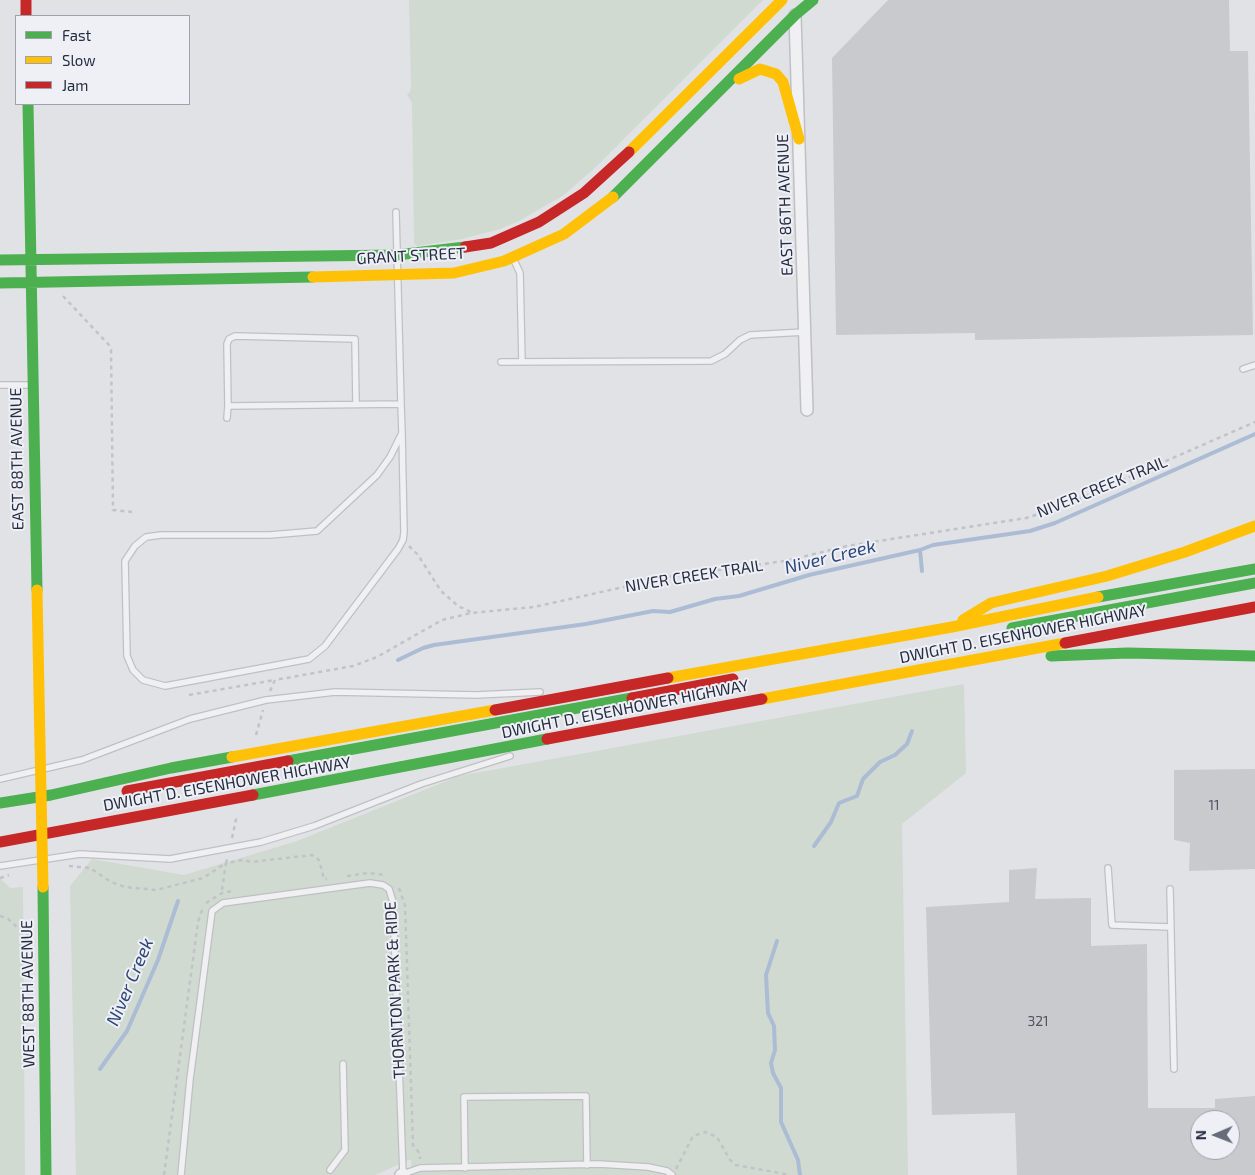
<!DOCTYPE html>
<html>
<head>
<meta charset="utf-8">
<style>
  body { margin:0 }
  #map { position:relative; width:1255px; height:1175px; overflow:hidden; background:#e1e2e6; font-family:"Exo 2",sans-serif }
  canvas { display:block }
  .legend { position:absolute; left:15px; top:15px; width:175px; height:90px; box-sizing:border-box; background:#eef0f6; border:1px solid #9ea2ae; margin:0; padding:6px 9px; list-style:none; font-size:15px; color:#262d41 }
  .legend li { display:flex; align-items:center; gap:10px; height:25px }
  .legend b { width:25px; border:1px solid #9ea2ae }
  .north { position:absolute; left:1190px; top:1110px; width:50px; height:50px; box-sizing:border-box; background:#eef0f6; border:1px solid #9ea2ae; border-radius:50%; rotate:269deg; font-size:14px; font-weight:700; line-height:20px; text-align:center; color:#262d41 }
  .north::after { content:''; display:block; margin:auto; width:18px; height:22px; background:#676c7b; clip-path:polygon(50% 0,100% 100%,50% 72%,0 100%) }
</style>
</head>
<body>
<div id="map">
<canvas width="1255" height="1175"></canvas>
<ul class="legend">
<li><b style="height:6px;background:#4caf50"></b>Fast</li>
<li><b style="height:6px;background:#ffc107"></b>Slow</li>
<li><b style="height:6px;background:#c62828"></b>Jam</li>
</ul>
<div class="north">N</div>
</div>
<script>
const g = document.querySelector('canvas').getContext('2d');
g.lineJoin = 'round';
function fill(path, color) {
  g.fillStyle = color;
  g.fill(path, 'evenodd');
}
function toPath(rows) {
  const path = new Path2D();
  for (const r of rows) {
    path.moveTo(r[0], r[1]);
    for (let i = 2; i < r.length; i += 2) path.lineTo(r[i], r[i + 1]);
  }
  return path;
}
function trace(path, color, width, dash) {
  g.strokeStyle = color;
  g.lineWidth = width;
  g.lineCap = dash ? 'butt' : 'round';
  g.setLineDash(dash || []);
  g.stroke(path);
}
function write(font, color, halo, rows, align = 'center') {
  g.font = font + ' "Exo 2",sans-serif';
  g.lineWidth = 4;
  g.setLineDash([]);
  g.textBaseline = 'middle';
  g.strokeStyle = halo;
  g.fillStyle = color;
  for (const [text, x, y, turn = 0] of rows) {
    g.save();
    g.translate(x, y);
    g.rotate((+turn || 0) * Math.PI / 180);
    g.textAlign = isNaN(turn) ? turn : align;
    if (halo) g.strokeText(text, 0, 0);
    g.fillText(text, 0, 0);
    g.restore();
  }
}
fill(toPath([
  [409,0,763,0,597,166,564,195,519,221,500,229,462,239,417,246,414,243,412,103,407,94,410,92,411,86],
  [964,684,966,773,902,824,908,1175,412,1175,411,1159,375,1175,76,1175,70,886,92,859,184,875,297,841,459,776],
  [0,878,10,888,23,887,25,1175,0,1175]
]), '#d0dad0');
trace(toPath([
  [920,550,922,571],
  [398,660,423,648,434,645,586,624,653,611,670,612,715,599,739,596,809,575,920,550,933,545,1030,531,1055,523,1255,434],
  [814,846,831,822,839,803,857,796,863,779,880,762,895,755,907,744,912,731],
  [777,941,766,975,768,1013,774,1026,775,1050,771,1063,773,1073,781,1088,781,1122,798,1160,800,1175],
  [100,1069,127,1031,158,960,178,901]
]), '#acbcd4', 4);
fill(toPath([
  [888,0,1229,0,1230,51,1248,51,1253,335,975,340,975,333,836,335,832,58],
  [1255,769,1255,869,1189,871,1190,843,1174,840,1174,770],
  [1037,868,1035,899,1091,898,1091,946,1147,944,1148,1108,1215,1108,1215,1099,1255,1096,1255,1175,1017,1175,1015,1113,932,1115,926,907,1009,902,1009,870],
  [1200,1120,1230,1120,1230,1150,1200,1150]
]), '#c9cace');
const lane = toPath([
  [396,212,401,404,402,433,404,532,403,540,398,549,325,646,309,659,165,686,143,680,133,670,127,656,125,561,135,546,146,537,161,535,270,535,317,531,377,475,390,457,402,433],
  [513,258,520,273,522,362],
  [501,362,711,361,725,354,740,340,750,335,805,332],
  [1243,369,1255,365],
  [0,385,31,385],
  [228,406,227,344,229,339,235,336,355,339,356,404],
  [227,418,228,406,401,404],
  [0,779,82,760,190,719,266,700,335,692,476,695,540,692],
  [0,866,80,854,170,859,261,842,314,826,421,784,510,756],
  [1108,868,1112,925,1170,927],
  [1170,889,1174,1069],
  [465,1168,464,1097,586,1096,587,1165],
  [330,1170,345,1150,343,1064],
  [181,1175,190,1079,212,911,223,903,370,883,383,885,389,889,393,902,403,1174,420,1168,599,1164,648,1167,667,1171,672,1175]
]);
const street = toPath([
  [795,15,807,410],
  [401,1175,403,1174]
]);
trace(lane, '#bfc0c4', 8);
trace(street, '#bfc0c4', 14);
trace(toPath([
  [63,296,109,345,111,350,113,510,132,512],
  [409,546,418,555,441,591,458,606,471,612],
  [270,691,275,680,353,666,377,657,442,620,471,613,534,607,673,576,785,561,847,546,1026,518,1061,507,1255,422],
  [189,695,275,680],
  [256,735,263,710],
  [232,838,237,815],
  [69,866,90,868,111,882,125,887,156,890,203,878,226,863,228,856],
  [347,876,368,873,384,875],
  [0,878,9,875],
  [399,888,405,905,413,1145,420,1154,420,1159],
  [222,890,226,863,243,860,251,862,312,855,319,860,324,879,327,879],
  [206,903,222,893,232,891],
  [0,916,8,919,26,935,32,935],
  [676,1169,693,1136,705,1132,717,1137,730,1160,736,1165,790,1175],
  [164,1175,198,922,203,907]
]), '#c2c3c9', 2.5, [4, 4]);
trace(lane, '#f0f0f3', 5.5);
trace(street, '#f0f0f3', 11);
trace(toPath([
  [28,104,37,590],
  [613,197,795,15,813,0],
  [0,260,397,255,465,247],
  [0,283,313,277],
  [1098,597,1255,569],
  [1012,628,1255,583],
  [1051,656,1128,653,1255,656],
  [288,761,632,698],
  [253,795,547,739],
  [0,803,51,795,171,768,232,757],
  [43,887,46,1175]
]), '#4caf50', 11);
trace(toPath([
  [739,79,760,69,776,74,783,82,799,139],
  [629,152,782,0],
  [313,277,454,273,504,261,564,234,613,197],
  [37,590,40,745],
  [963,620,991,603,1107,576,1185,552,1255,526],
  [668,678,952,627,1098,597],
  [762,699,1065,643],
  [232,757,495,710]
]), '#ffc107', 11);
trace(toPath([
  [26,0,26,16],
  [465,247,491,243,539,222,584,193,629,152],
  [1065,643,1255,607],
  [632,698,733,679],
  [495,710,668,678],
  [547,739,762,699],
  [127,791,288,761],
  [0,842,253,795]
]), '#c62828', 11);
trace(toPath([
  [40,745,43,887]
]), '#ffc107', 11);
write('14px', '#505565', null, [
  ["11",1214,805],
  ["321",1038,1021]
]);
write('16px', '#262d41', '#eef0f6', [
  ["EAST 86TH AVENUE",785,205,-92],
  ["GRANT STREET",411,256,-3],
  ["EAST 88TH AVENUE",17,459,-91],
  ["NIVER CREEK TRAIL",1102,487,-22],
  ["NIVER CREEK TRAIL",694,576,-9],
  ["DWIGHT D. EISENHOWER HIGHWAY",1023,634,-11],
  ["DWIGHT D. EISENHOWER HIGHWAY",625,709,-11],
  ["DWIGHT D. EISENHOWER HIGHWAY",227,784,-10],
  ["THORNTON PARK & RIDE",395,990,-93],
  ["WEST 88TH AVENUE",28,994,-91]
]);
write('italic 18px', '#2d4778', '#eef0f6', [
  ["Niver Creek",830,557,-14],
  ["Niver Creek",130,982,-67]
]);
</script>
</body>
</html>
